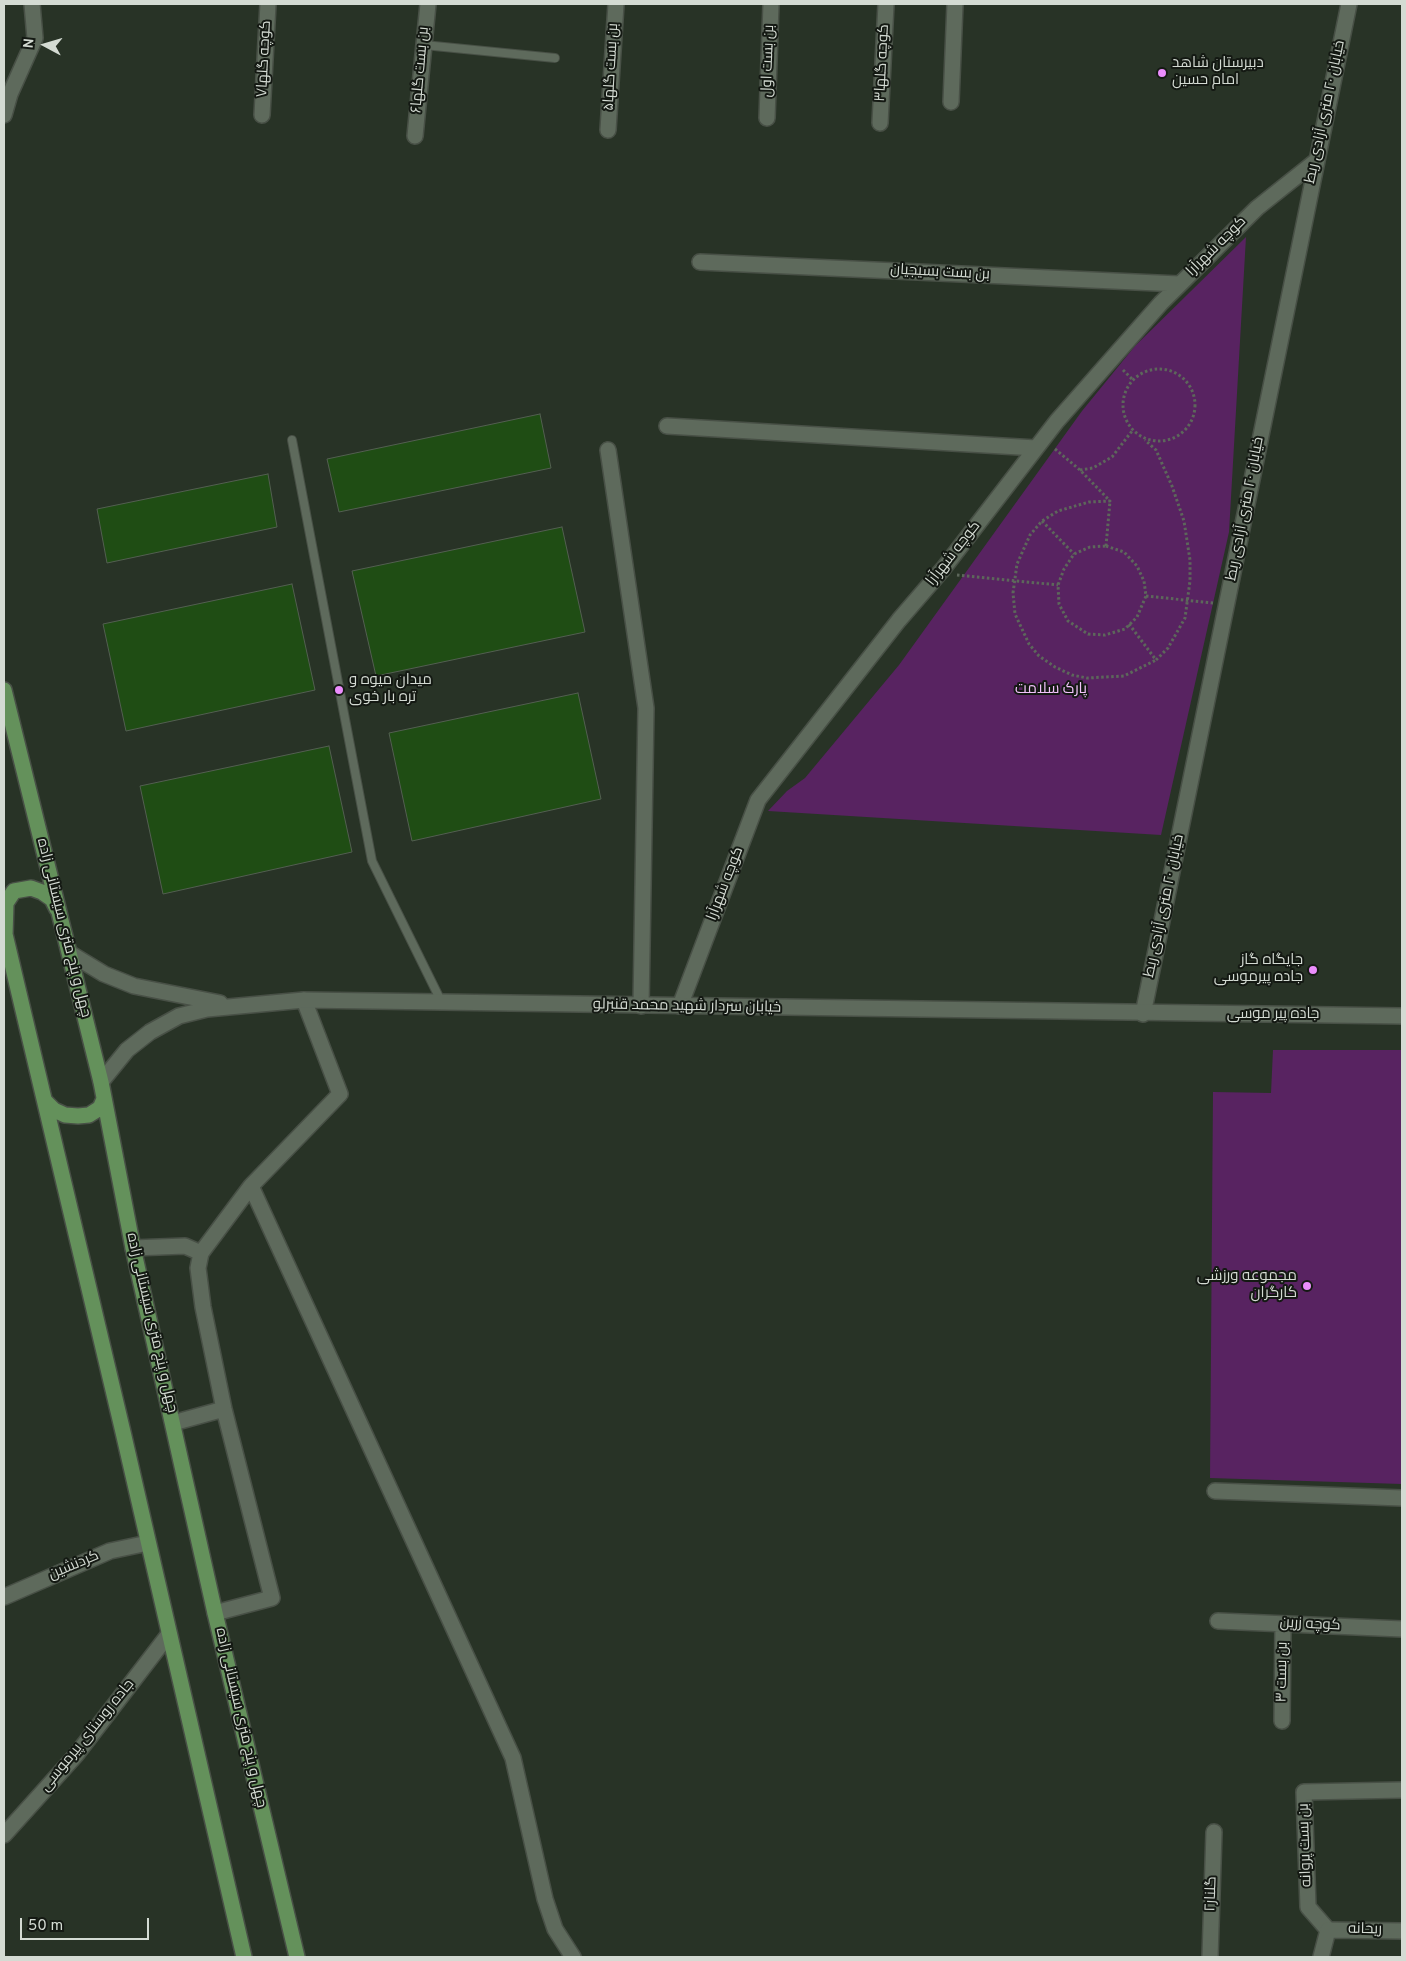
<!DOCTYPE html>
<html>
<head>
<meta charset="utf-8">
<style>
  body { margin:0 }
  #map { position:relative; width:1406px; height:1961px; overflow:hidden; background:#283326; font-family:Overpass,sans-serif }
  canvas { display:block }
  .frame { position:absolute; inset:0; border:5px solid #d4dbd3; pointer-events:none }
  .north { position:absolute; left:20px; top:20px; width:50px; height:50px; -webkit-text-stroke:4px #141913; paint-order:stroke; rotate:276deg; font-size:14px; font-weight:700; line-height:20px; text-align:center; color:#d4dbd3 }
  .north::after { content:''; display:block; margin:auto; width:18px; height:22px; background:#d4dbd3; clip-path:polygon(50% 0,100% 100%,50% 72%,0 100%) }
  .scale { position:absolute; left:20px; top:1918px; width:129px; height:22px; box-sizing:border-box; border:2px solid #d4dbd3; border-top:0; padding-left:6px; font-size:15px; line-height:18px; white-space:nowrap; color:#d4dbd3; -webkit-text-stroke:4px #141913; paint-order:stroke }
</style>
</head>
<body>
<div id="map">
<canvas width="1406" height="1961"></canvas>
<div class="frame"></div>
<div class="north">N</div>
<div class="scale">50 m</div>
</div>
<script>
const g = document.querySelector('canvas').getContext('2d');
g.lineJoin = 'round';
function fill(path, color) {
  g.fillStyle = color;
  g.fill(path, 'evenodd');
}
function toPath(rows) {
  const path = new Path2D();
  for (const r of rows) {
    if (r.length === 3) {
      path.moveTo(r[0] + r[2], r[1]);
      path.arc(r[0], r[1], r[2], 0, 2 * Math.PI);
      continue;
    }
    path.moveTo(r[0], r[1]);
    for (let i = 2; i < r.length; i += 2) path.lineTo(r[i], r[i + 1]);
  }
  return path;
}
function trace(path, color, width, dash) {
  g.strokeStyle = color;
  g.lineWidth = width;
  g.lineCap = dash ? 'butt' : 'round';
  g.setLineDash(dash || []);
  g.stroke(path);
}
function write(font, color, halo, rows, align = 'center') {
  g.font = font + ' Overpass,Cairo,sans-serif';
  g.lineWidth = 4;
  g.setLineDash([]);
  g.textBaseline = 'middle';
  g.strokeStyle = halo;
  g.fillStyle = color;
  for (const [text, x, y, turn = 0] of rows) {
    g.save();
    g.translate(x, y);
    g.rotate((+turn || 0) * Math.PI / 180);
    g.textAlign = isNaN(turn) ? turn : align;
    if (halo) g.strokeText(text, 0, 0);
    g.fillText(text, 0, 0);
    g.restore();
  }
}
fill(toPath([
  [1246,237,1229,532,1161,835,768,811,787,791,805,778,899,665,1082,411,1135,346],
  [1273,1050,1402,1050,1402,1484,1210,1478,1213,1092,1271,1093]
]), '#582361');
const building = toPath([
  [540,414,551,468,339,512,327,459,540,414],
  [268,474,277,527,107,563,97,509,268,474],
  [562,527,585,632,376,676,352,571,562,527],
  [292,584,315,690,126,731,103,624,292,584],
  [578,693,601,799,412,841,389,733,578,693],
  [329,746,352,852,163,894,140,786,329,746]
]);
fill(building, '#1f4d14');
trace(building, '#535f51', 1);
const service = toPath([
  [424,45,555,58],
  [292,440,372,861,442,1003]
]);
const minor = toPath([
  [951,102,955,4],
  [4,115,10,94,35,38,32,4],
  [262,115,268,4],
  [767,118,771,4],
  [880,123,886,4],
  [608,130,616,4],
  [415,136,428,4],
  [700,262,1179,284],
  [667,426,1036,448],
  [608,450,646,708,641,1006],
  [304,1000,340,1094,251,1186,513,1758,545,1899,555,1929,573,1957],
  [680,1006,758,800,899,620,943,569,1057,421,1161,303,1257,208,1316,161],
  [133,1248,185,1246,201,1253],
  [173,1423,224,1409],
  [1215,1491,1402,1498],
  [215,1613,272,1598,224,1409,203,1307,198,1268,201,1253,251,1186],
  [1218,1621,1402,1629],
  [1282,1721,1283,1624],
  [1328,1930,1308,1907,1304,1792,1402,1790],
  [1210,1957,1214,1832]
]);
const tertiary = toPath([
  [1143,1014,1349,4],
  [4,1597,110,1551,148,1543],
  [4,1835,76,1755,169,1634],
  [1321,1957,1328,1930,1402,1931]
]);
const secondary = toPath([
  [71,954,104,974,134,986,220,1003],
  [101,1082,127,1050,150,1032,179,1016,207,1009,304,1000,1402,1016]
]);
const trunk = toPath([
  [4,690,101,1082,133,1248,215,1613,297,1957],
  [4,930,123,1432,244,1957],
  [5,936,6,903,14,891,31,888,42,892,52,899,57,909],
  [45,1101,54,1110,65,1115,78,1116,89,1115,100,1108,104,1099]
]);
trace(service, '#485046', 10);
trace(minor, '#485046', 18);
trace(tertiary, '#485046', 18);
trace(secondary, '#485046', 18);
trace(trunk, '#485046', 18);
trace(toPath([
  [1159,405,36],
  [1123,370,1133,380],
  [1055,449,1080,470,1110,501,1089,502,1058,511,1042,521,1030,535,1017,564,1013,593,1015,614,1029,644,1039,656,1055,667,1072,675,1087,678,1124,676,1156,660],
  [1080,470,1093,468,1112,457,1132,431],
  [1042,521,1074,554],
  [1106,546,1124,552,1137,566,1144,581,1146,596,1137,617,1125,629,1105,635,1088,634,1068,621,1059,604,1058,585,1064,569,1074,554,1090,547,1106,546],
  [1106,546,1110,501],
  [957,575,1058,585],
  [1146,596,1213,603],
  [1129,624,1156,660,1168,648,1185,618,1190,581,1190,560,1184,521,1172,486,1156,450,1145,440]
]), '#5d675b', 3, [2.5, 2.5]);
trace(service, '#5e6a5c', 8);
trace(minor, '#5e6a5c', 15);
trace(tertiary, '#5e6a5c', 15);
trace(secondary, '#5e6a5c', 15);
trace(trunk, '#64915b', 15);
for (const [x, y, r, color] of [
  [1162,73,5,"#eb8dfc"],
  [339,690,5,"#eb8dfc"],
  [1313,970,5,"#eb8dfc"],
  [1307,1286,5,"#eb8dfc"]
]) {
  const dot = new Path2D();
  dot.arc(x, y, r, 0, 2 * Math.PI);
  g.fillStyle = color;
  g.fill(dot);
  trace(dot, '#141913', 2);
}
write('15px', '#d4dbd3', '#141913', [
  ["کوچه گلها۷",265,59,-87],
  ["بن بست اول",769,61,-88],
  ["کوچه گلها۳",883,63,-87],
  ["بن بست گلها۵",612,67,-87],
  ["بن بست گلها۶",421,70,-85],
  ["خیابان ۲۰ متری آزادی ربط",1326,112,-78],
  ["کوچه شهرآرا",1217,247,-45],
  ["بن بست بسیجیان",940,273,3],
  ["خیابان ۲۰ متری آزادی ربط",1246,509,-79],
  ["کوچه شهرآرا",954,554,-52],
  ["کوچه شهرآرا",726,884,-69],
  ["خیابان ۲۰ متری آزادی ربط",1165,906,-78],
  ["چهل و پنج متری سیستانی زاده",63,928,76],
  ["خیابان سردار شهید محمد قنبرلو",687,1007,1],
  ["جاده پیر موسی",1273,1015],
  ["چهل و پنج متری سیستانی زاده",151,1323,77],
  ["کردنشین",74,1566,-23],
  ["کوچه زرین",1310,1625,3],
  ["بن بست ۳",1283,1672,-89],
  ["چهل و پنج متری سیستانی زاده",240,1718,77],
  ["جاده روستای پیرموسی",88,1736,-51],
  ["بن بست پروانه",1306,1845,-92],
  ["گلنار۲",1212,1894,-88],
  ["ریحانه",1365,1930,1]
]);
write('15px', '#d4dbd3', '#141913', [
  ["دبیرستان شاهد",1172,64],
  ["امام حسین",1172,81],
  ["میدان میوه و",349,681],
  ["تره بار خوی",349,698],
  ["جایگاه گاز",1303,961,"right"],
  ["جاده پیرموسی",1303,978,"right"],
  ["مجموعه ورزشی",1297,1277,"right"],
  ["کارگران",1297,1294,"right"]
], 'left');
write('15px', '#f2c2fb', '#141913', [
  ["پارک سلامت",1051,690]
]);
</script>
</body>
</html>
